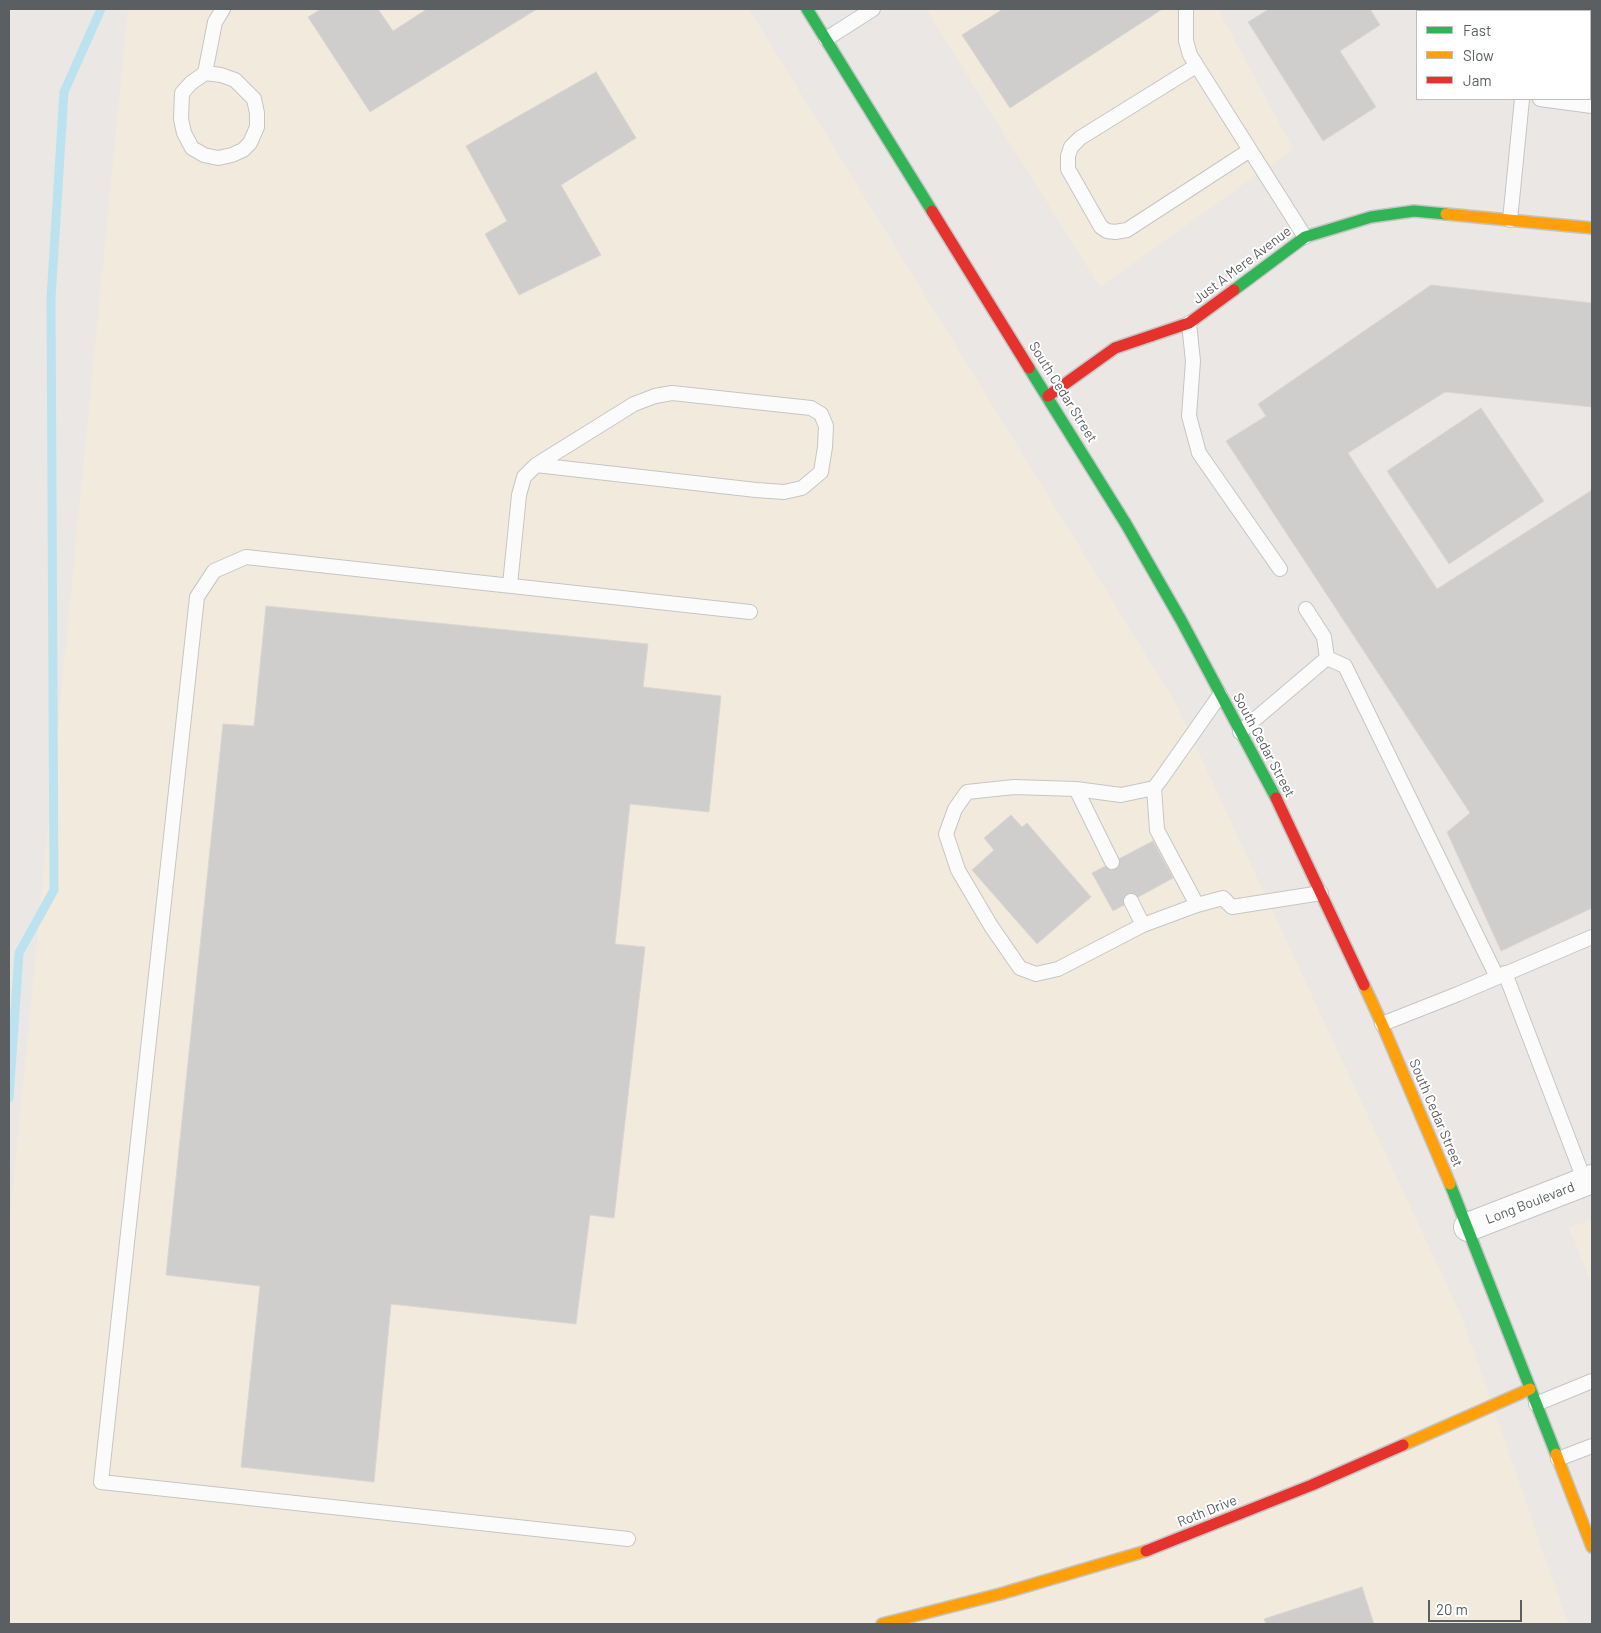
<!DOCTYPE html>
<html>
<head>
<meta charset="utf-8">
<style>
  body { margin:0 }
  #map { position:relative; width:1601px; height:1633px; overflow:hidden; background:#eae7e4; font-family:Barlow,sans-serif }
  canvas { display:block }
  .frame { position:absolute; inset:0; border:10px solid #5b5f62; pointer-events:none }
  .legend { position:absolute; left:1416px; top:10px; width:175px; height:90px; box-sizing:border-box; background:#fff; border:1px solid #bdbfc0; margin:0; padding:6px 9px; list-style:none; font-size:15px; color:#5b5f62 }
  .legend li { display:flex; align-items:center; gap:10px; height:25px }
  .legend b { width:25px; border:1px solid #bdbfc0 }
  .scale { position:absolute; left:1428px; top:1600px; width:94px; height:22px; box-sizing:border-box; border:2px solid #5b5f62; border-top:0; padding-left:6px; font-size:15px; line-height:18px; white-space:nowrap; color:#5b5f62; -webkit-text-stroke:4px #fff; paint-order:stroke }
</style>
</head>
<body>
<div id="map">
<canvas width="1601" height="1633"></canvas>
<div class="frame"></div>
<ul class="legend">
<li><b style="height:6px;background:#30b455"></b>Fast</li>
<li><b style="height:6px;background:#ff9f0a"></b>Slow</li>
<li><b style="height:6px;background:#e5322d"></b>Jam</li>
</ul>
<div class="scale">20 m</div>
</div>
<script>
const g = document.querySelector('canvas').getContext('2d');
g.lineJoin = 'round';
function fill(path, color) {
  g.fillStyle = color;
  g.fill(path, 'evenodd');
}
function toPath(rows) {
  const path = new Path2D();
  for (const r of rows) {
    path.moveTo(r[0], r[1]);
    for (let i = 2; i < r.length; i += 2) path.lineTo(r[i], r[i + 1]);
  }
  return path;
}
function trace(path, color, width, dash) {
  g.strokeStyle = color;
  g.lineWidth = width;
  g.lineCap = dash ? 'butt' : 'round';
  g.setLineDash(dash || []);
  g.stroke(path);
}
function write(font, color, halo, rows, align = 'center') {
  g.font = font + ' Barlow,sans-serif';
  g.lineWidth = 4;
  g.setLineDash([]);
  g.textBaseline = 'middle';
  g.strokeStyle = halo;
  g.fillStyle = color;
  for (const [text, x, y, turn = 0] of rows) {
    g.save();
    g.translate(x, y);
    g.rotate((+turn || 0) * Math.PI / 180);
    g.textAlign = isNaN(turn) ? turn : align;
    if (halo) g.strokeText(text, 0, 0);
    g.fillText(text, 0, 0);
    g.restore();
  }
}
fill(toPath([
  [128,9,749,9,1176,704,1463,1320,1568,1624,9,1624,9,1229],
  [926,9,1218,9,1293,149,1100,287],
  [1592,1219,1592,1218,1592,1284,1569,1228]
]), '#f3eade');
trace(toPath([
  [9,1098,19,953,54,890,51,298,64,92,101,9]
]), '#bce2f0', 9);
const building = toPath([
  [321,9,378,9,393,31,427,9,537,9,370,112,308,17,321,9],
  [1003,9,1160,9,1161,10,1010,108,962,35,1003,9],
  [1269,9,1370,9,1380,25,1340,51,1376,107,1323,141,1248,22,1269,9],
  [596,72,636,138,561,185,601,255,519,295,485,234,507,221,466,146,596,72],
  [1431,285,1592,303,1592,407,1445,392,1348,453,1437,589,1592,490,1592,908,1501,951,1447,832,1470,813,1226,441,1266,416,1258,404,1431,285],
  [1481,408,1544,501,1449,564,1387,471,1481,408],
  [266,606,648,644,643,687,721,696,709,812,630,804,615,944,645,947,614,1218,590,1215,576,1324,391,1304,374,1482,241,1467,260,1286,166,1275,223,724,254,726,266,606],
  [1011,815,1022,827,1027,823,1091,897,1037,944,972,870,994,850,984,838,1011,815],
  [1153,841,1173,878,1113,911,1092,873,1153,841],
  [1362,1587,1374,1624,1266,1624,1264,1619,1362,1587]
]);
fill(building, '#d0cecd');
trace(building, '#d9d6d4', 1);
const lane = toPath([
  [1186,9,1186,41,1190,55,1305,237],
  [1444,11,1444,9],
  [826,39,873,9],
  [1196,66,1080,138,1071,147,1068,156,1068,169,1101,227,1107,231,1115,232,1127,230,1250,150],
  [205,73,221,75,235,80,254,99,257,113,257,127,250,143,243,150,232,155,218,158,204,155,192,148,184,133,181,119,182,93,191,83,205,73,215,22,223,9],
  [1540,99,1592,106],
  [1510,220,1522,99],
  [1189,323,1193,361,1189,416,1199,453,1280,569],
  [510,585,519,495,524,477,536,465,634,404,655,396,672,393,811,408,821,414,826,426,825,447,821,472,802,488,784,492,756,490,536,465],
  [1327,658,1345,666,1497,977],
  [1220,695,1161,779,1154,788,1121,795,1076,789,1014,787,967,792,955,809,946,834,958,870,991,926,1020,968,1036,974,1058,969,1143,925,1197,905,1223,898,1232,907,1321,893],
  [1240,732,1327,658,1324,637,1306,609],
  [1154,788,1157,830,1197,905],
  [1076,789,1112,862],
  [1131,901,1143,925],
  [1505,973,1585,1182],
  [1382,1024,1458,994,1592,937],
  [1536,1404,1592,1381],
  [1558,1459,1592,1446],
  [628,1539,101,1482,197,597,214,571,246,557,750,612]
]);
const street = toPath([
  [1468,1227,1592,1179]
]);
const fast = toPath([
  [807,9,932,211],
  [1234,290,1305,237,1371,217,1414,211,1446,214],
  [1029,368,1126,524,1181,620,1276,798],
  [1450,1184,1556,1454]
]);
const slow = toPath([
  [1446,214,1592,228],
  [1364,985,1382,1024,1450,1184],
  [1403,1445,1530,1389],
  [1556,1454,1592,1547],
  [882,1624,1000,1594,1146,1551]
]);
const jam = toPath([
  [932,211,1029,368],
  [1048,396,1115,348,1189,323,1234,290],
  [1276,798,1364,985],
  [1146,1551,1312,1485,1403,1445]
]);
trace(lane, '#c6c5c4', 16);
trace(street, '#c6c5c4', 30);
trace(fast, '#c4c4c4', 14);
trace(slow, '#c4c4c4', 14);
trace(jam, '#c4c4c4', 14);
trace(lane, '#fcfbfb', 14);
trace(street, '#fcfbfb', 28);
trace(fast, '#30b455', 11);
trace(slow, '#ff9f0a', 11);
trace(jam, '#e5322d', 11);
write('14px', '#5b5f62', '#fff', [
  ["Just A Mere Avenue",1242,265,-37],
  ["South Cedar Street",1063,392,58],
  ["South Cedar Street",1264,745,62],
  ["South Cedar Street",1436,1113,67],
  ["Long Boulevard",1530,1203,-21],
  ["Roth Drive",1207,1511,-22]
]);
</script>
</body>
</html>
